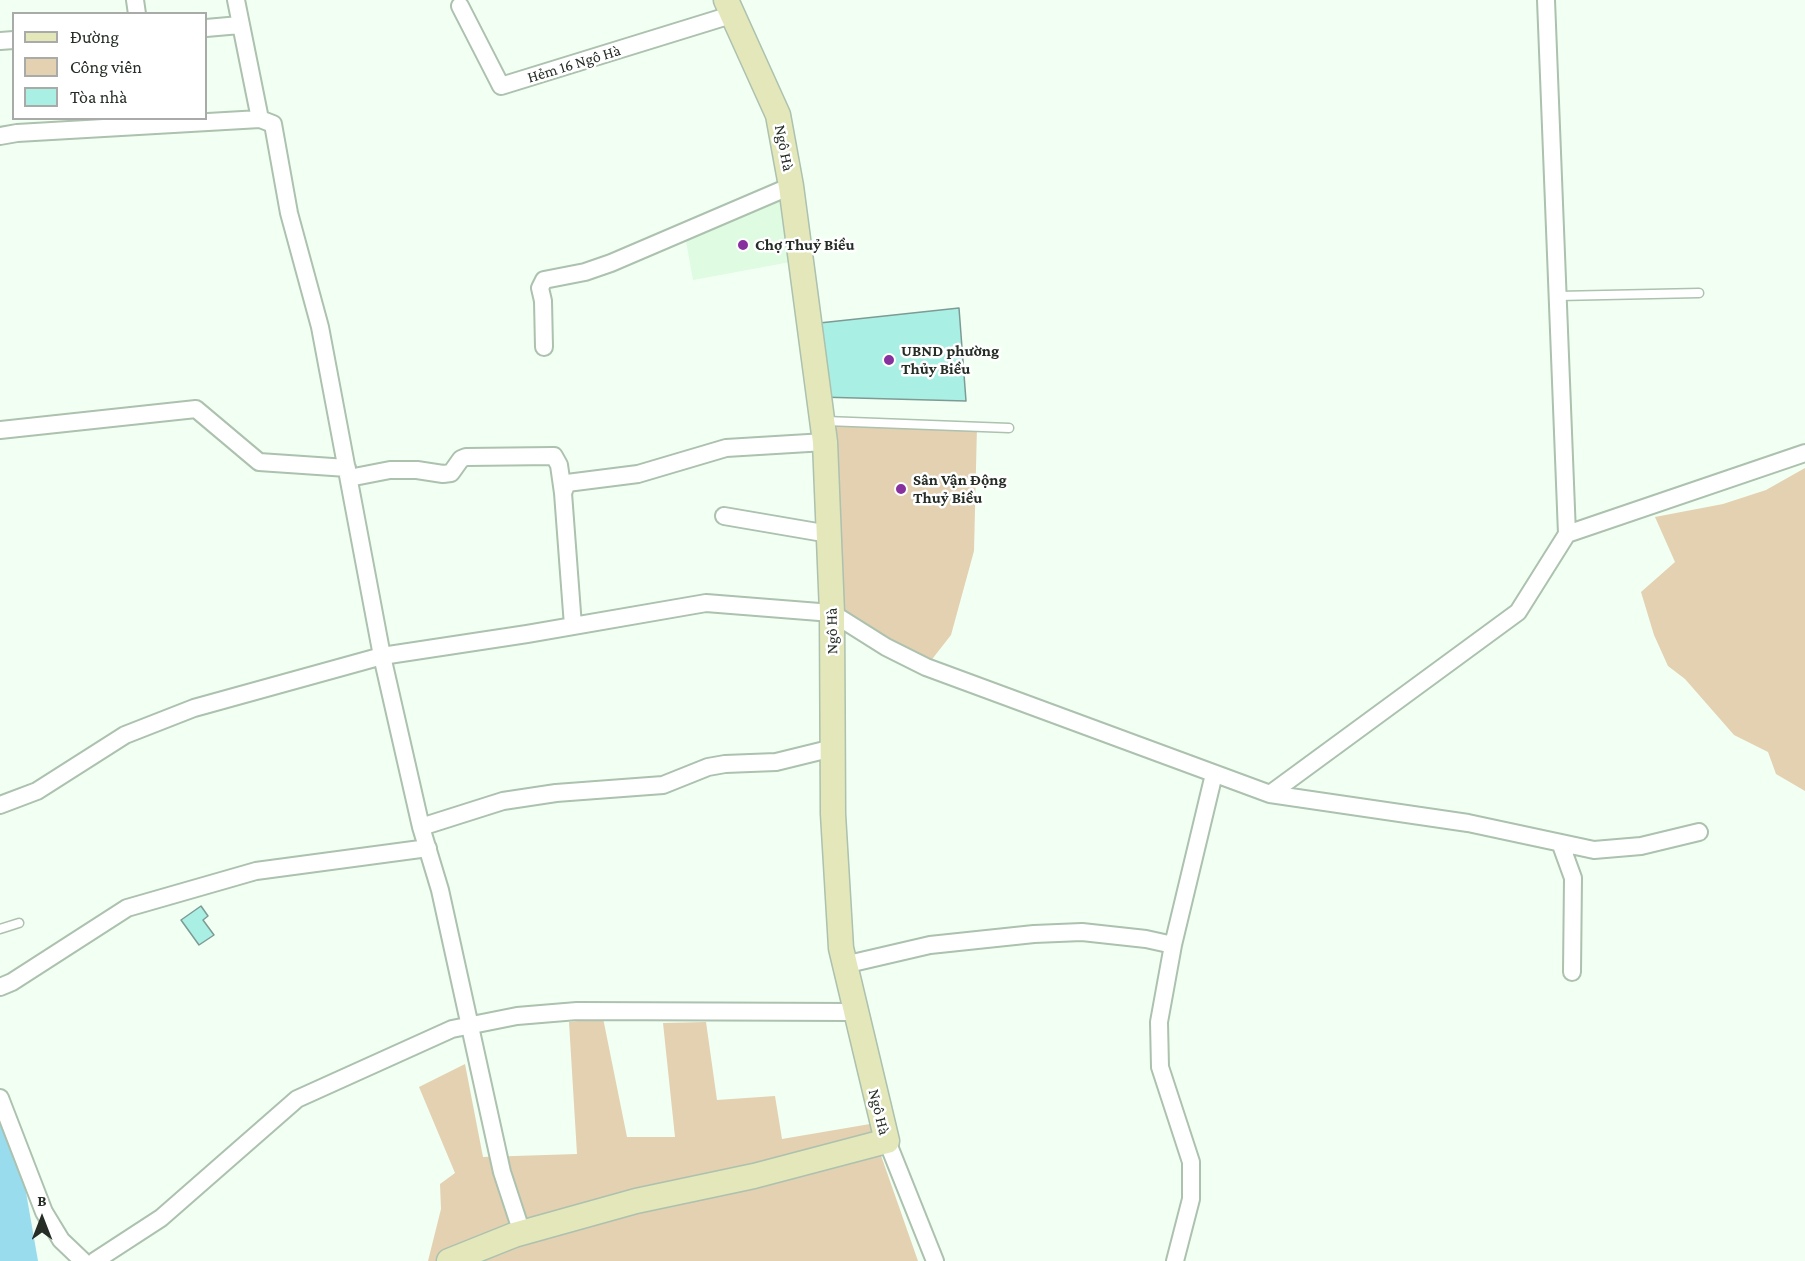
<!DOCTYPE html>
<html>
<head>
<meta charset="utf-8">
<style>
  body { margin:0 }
  #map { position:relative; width:1805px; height:1261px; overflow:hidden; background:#f2fff3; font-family:"Crimson Pro",serif }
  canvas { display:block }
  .legend { position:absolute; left:12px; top:12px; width:195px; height:108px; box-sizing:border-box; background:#fff; border:2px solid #a8aba8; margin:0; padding:8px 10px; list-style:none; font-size:18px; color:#252d26 }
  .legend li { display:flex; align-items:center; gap:12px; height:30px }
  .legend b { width:30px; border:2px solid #a8aba8 }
  .north { position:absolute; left:12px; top:1189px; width:60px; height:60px; -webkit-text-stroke:4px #fff; paint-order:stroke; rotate:0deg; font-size:16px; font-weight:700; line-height:24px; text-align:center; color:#252d26 }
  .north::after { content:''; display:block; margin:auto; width:21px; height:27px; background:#252d26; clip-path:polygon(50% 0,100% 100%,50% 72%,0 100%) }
</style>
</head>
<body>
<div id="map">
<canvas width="1805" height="1261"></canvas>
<ul class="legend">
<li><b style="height:8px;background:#e3e7ba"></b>Đường</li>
<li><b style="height:16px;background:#e3d1b2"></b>Công viên</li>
<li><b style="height:16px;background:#aaefe3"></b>Tòa nhà</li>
</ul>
<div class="north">B</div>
</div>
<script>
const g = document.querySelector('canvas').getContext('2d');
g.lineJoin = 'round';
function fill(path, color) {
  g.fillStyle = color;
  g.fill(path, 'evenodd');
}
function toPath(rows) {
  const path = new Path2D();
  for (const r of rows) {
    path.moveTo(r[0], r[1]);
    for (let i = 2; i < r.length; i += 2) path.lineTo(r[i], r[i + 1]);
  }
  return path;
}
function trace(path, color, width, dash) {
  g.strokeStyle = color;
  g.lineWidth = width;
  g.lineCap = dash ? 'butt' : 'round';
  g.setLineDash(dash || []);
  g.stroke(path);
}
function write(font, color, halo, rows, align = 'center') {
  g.font = font + ' "Crimson Pro",serif';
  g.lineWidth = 5;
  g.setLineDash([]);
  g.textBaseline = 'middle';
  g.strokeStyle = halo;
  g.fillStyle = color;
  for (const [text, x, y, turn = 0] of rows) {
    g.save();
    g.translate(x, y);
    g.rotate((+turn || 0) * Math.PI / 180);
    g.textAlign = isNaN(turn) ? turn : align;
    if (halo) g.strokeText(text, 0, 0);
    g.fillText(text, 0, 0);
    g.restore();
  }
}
fill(toPath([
  [791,186,801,260,693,280,684,230]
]), '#dffbe2');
fill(toPath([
  [822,421,977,426,974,551,951,635,926,667,832,613],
  [1805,468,1805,791,1776,774,1768,752,1734,735,1685,679,1668,666,1654,635,1641,592,1675,562,1655,517,1723,504,1766,490],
  [603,1018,627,1137,675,1137,663,1023,706,1022,717,1100,775,1096,782,1139,870,1124,918,1261,428,1261,441,1209,440,1184,455,1173,419,1087,465,1064,483,1157,577,1154,569,1022]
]), '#e3d1b2');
fill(toPath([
  [0,1114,23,1175,38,1261,0,1261]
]), '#99dced');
const building = toPath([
  [959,308,966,401,819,397,810,324,959,308],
  [201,906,208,916,203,920,214,935,199,945,181,920,201,906]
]);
fill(building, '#aaefe3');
trace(building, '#7d9b95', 1.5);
const lane = toPath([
  [1558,296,1699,293],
  [826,421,1009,428],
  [0,929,19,923]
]);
const street = toPath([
  [135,0,137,14],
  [236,0,260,119,273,124,289,213,320,327,382,656,421,827,440,890,502,1172,522,1233],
  [460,6,501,86,731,15],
  [206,28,240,25],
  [0,41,14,40],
  [0,136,17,133,260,119],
  [544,347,543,301,540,288,544,280,585,272,611,263,791,186],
  [0,430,196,409,259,462,347,468],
  [349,478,390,470,417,470,443,474,451,473,461,459,466,457,554,456,559,465,563,493],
  [724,516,829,534],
  [1567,534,1805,453],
  [573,626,563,493,567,483,638,474,726,448,825,442],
  [1270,794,1468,823,1594,850,1641,846,1699,832],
  [0,805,37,791,125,735,194,708,382,656,527,634,706,603,832,613,886,647,926,667,1270,794,1518,612,1567,534,1546,0],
  [421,827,503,801,556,793,663,785,708,767,725,764,776,762,833,748],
  [1561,845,1573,878,1572,972],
  [844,965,930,945,1034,934,1082,932,1146,939,1173,945],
  [0,987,12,982,127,908,256,871,428,848],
  [0,1098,44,1212,61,1240,83,1261],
  [887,1141,935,1261],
  [95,1261,161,1218,297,1099,452,1029,517,1016,577,1011,854,1012],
  [1175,1261,1191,1199,1191,1162,1160,1067,1159,1022,1173,945,1214,774]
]);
const secondary = toPath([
  [449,1261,514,1235,636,1201,754,1176,887,1141,841,948,833,814,832,613,825,442,791,186,778,115,726,0]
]);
trace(lane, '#acc1ae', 11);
trace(street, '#acc1ae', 20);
trace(secondary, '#acc1ae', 27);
trace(lane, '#fff', 8);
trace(street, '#fff', 16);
trace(secondary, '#e3e7ba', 24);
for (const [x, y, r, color] of [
  [743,245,6,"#87319f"],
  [889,360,6,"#87319f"],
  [901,489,6,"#87319f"]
]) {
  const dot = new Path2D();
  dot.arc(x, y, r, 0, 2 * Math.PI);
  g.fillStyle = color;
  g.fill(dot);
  trace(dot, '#fff', 2);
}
write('16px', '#252d26', '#fff', [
  ["Hẻm 16 Ngô Hà",574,64,-17],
  ["Ngô Hà",784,148,79],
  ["Ngô Hà",832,631,-91],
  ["Ngô Hà",879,1112,76]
]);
write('bold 16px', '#252d26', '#fff', [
  ["Chợ Thuỷ Biều",755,245],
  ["UBND phường",901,351],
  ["Thủy Biều",901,369],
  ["Sân Vận Động",913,480],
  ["Thuỷ Biều",913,498]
], 'left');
</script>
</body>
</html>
